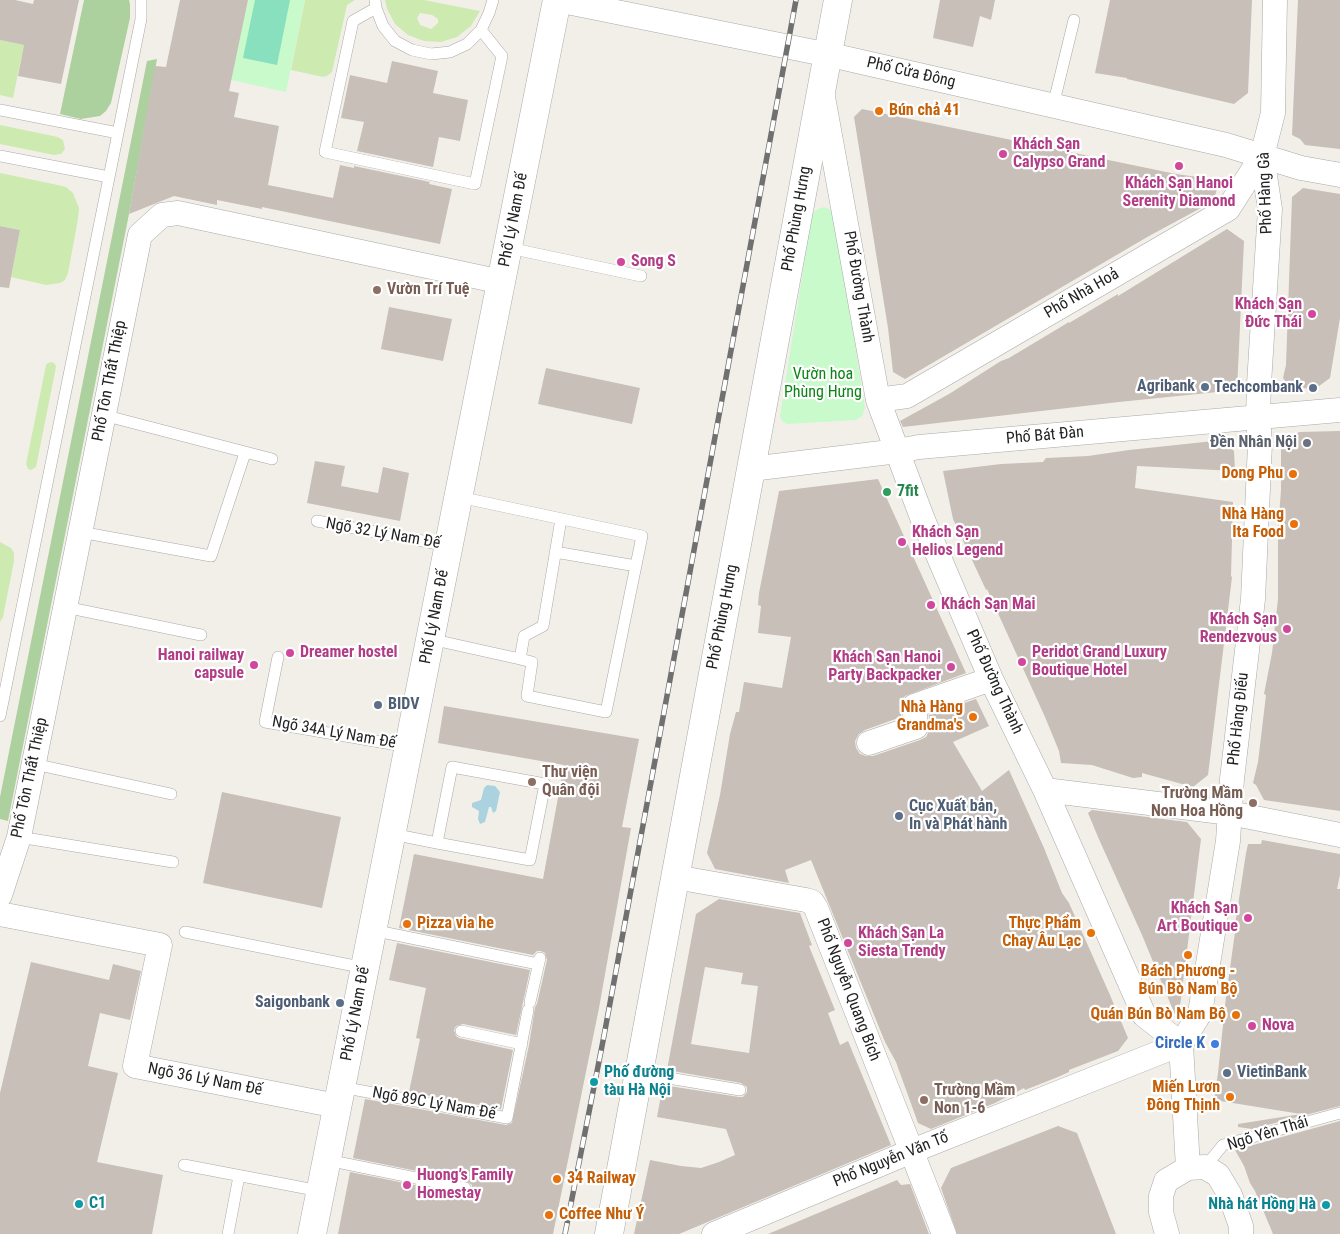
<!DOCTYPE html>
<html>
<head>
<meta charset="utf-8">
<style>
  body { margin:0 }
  canvas { display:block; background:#f2efe9 }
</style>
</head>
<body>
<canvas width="1340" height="1234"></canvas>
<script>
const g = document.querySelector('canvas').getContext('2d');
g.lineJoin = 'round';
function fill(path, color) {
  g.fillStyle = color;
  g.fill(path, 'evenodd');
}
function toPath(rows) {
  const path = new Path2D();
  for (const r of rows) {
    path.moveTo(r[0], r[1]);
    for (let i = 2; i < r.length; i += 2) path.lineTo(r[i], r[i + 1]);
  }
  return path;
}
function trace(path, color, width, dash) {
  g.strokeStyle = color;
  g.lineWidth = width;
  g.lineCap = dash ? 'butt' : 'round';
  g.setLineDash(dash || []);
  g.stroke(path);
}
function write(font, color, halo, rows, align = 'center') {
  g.font = font + ' "Roboto Condensed",sans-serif';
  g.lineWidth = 4.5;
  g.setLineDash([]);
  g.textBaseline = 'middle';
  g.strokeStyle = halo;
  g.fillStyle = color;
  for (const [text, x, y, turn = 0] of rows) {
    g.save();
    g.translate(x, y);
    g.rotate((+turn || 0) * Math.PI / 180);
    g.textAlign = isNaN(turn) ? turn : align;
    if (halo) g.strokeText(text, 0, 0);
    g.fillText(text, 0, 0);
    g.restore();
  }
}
fill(toPath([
  [305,0,355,0,347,5,332,72,327,76,323,77,291,70],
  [385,0,424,0,480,11,471,26,457,37,441,42,424,41,408,35,395,24,387,9],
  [420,13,432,15,438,19,438,23,431,29,420,25,417,18],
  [0,40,24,45,13,98,0,95],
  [0,125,58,137,63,140,65,149,61,154,54,155,0,144],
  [0,173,58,185,66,187,73,193,79,208,78,219,68,273,65,280,60,283,46,285,11,277,20,230,0,226],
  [52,362,55,364,56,367,36,467,31,470,28,469,26,464,46,365,48,363],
  [0,542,11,548,14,553,14,561,3,617,0,622]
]), '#cdebb0');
fill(toPath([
  [84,0,129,0,130,4,130,18,111,103,106,111,100,116,81,119,60,114],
  [157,59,129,214,8,821,0,819,0,797,147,61]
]), '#add19e');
fill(toPath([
  [248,0,305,0,286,92,231,80],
  [824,207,831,210,835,216,865,408,862,416,856,420,787,424,782,421,780,416,812,214,818,209]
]), '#c8facc');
fill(toPath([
  [255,0,290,0,277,65,243,58]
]), '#88e0be');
fill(toPath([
  [487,785,495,786,500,792,496,811,493,813,491,807,489,807,485,822,480,824,478,819,479,811,472,807,472,803,481,800,484,788]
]), '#aad3df');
fill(toPath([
  [0,0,15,0,33,4,34,0,79,0,61,84,18,76,24,45,0,40],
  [180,0,248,0,229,91,239,93,234,117,279,126,268,185,333,198,340,165,354,168,354,166,430,182,429,184,452,189,440,244,262,207,262,209,217,200,217,205,174,196,129,214,155,66,166,67],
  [940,0,995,0,991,20,980,16,973,47,933,38],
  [1110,0,1252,0,1248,93,1234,104,1127,79,1127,78,1095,73],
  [1298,0,1340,0,1340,149,1305,145,1300,139,1292,135],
  [392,61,438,71,433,93,468,100,460,141,439,137,433,167,357,151,364,122,341,118,350,75,387,83],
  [862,109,1176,174,1219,180,1214,201,1149,236,905,379,893,372,888,328,854,117],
  [1303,188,1340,194,1340,318,1330,378,1315,389,1290,387,1283,378,1286,365,1292,197],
  [0,226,20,230,9,288,0,287],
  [1227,229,1244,241,1237,390,1119,402,903,427,900,421,949,394,1001,361,1009,358,1069,322,1069,323,1118,294,1118,296],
  [389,307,452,319,443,361,381,349],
  [546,368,640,388,632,424,538,404],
  [1340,431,1340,811,1264,800,1256,785,1253,783,1258,762,1266,695,1264,694,1272,653,1278,599,1278,530,1281,490,1281,447,1299,432],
  [1223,440,1234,451,1235,471,1137,466,1135,488,1233,502,1231,576,1232,577,1208,775,1193,787,1142,773,1142,777,1133,778,1092,765,1061,763,1059,751,1045,717,987,589,986,590,953,519,943,471,1001,464,1043,462,1046,458,1088,456,1129,450],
  [315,461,345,466,341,486,378,493,383,467,409,473,400,521,307,503],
  [878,479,966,673,905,696,901,702,901,717,865,730,859,734,855,741,856,748,860,754,866,756,873,756,920,740,926,737,929,731,929,715,976,699,989,726,953,742,982,791,1009,770,1044,848,1062,893,1069,903,1110,995,1128,1038,1118,1051,1069,1070,1069,1072,1058,1077,1025,1090,1024,1088,995,1103,931,1129,918,1123,896,1062,885,1042,811,860,785,870,789,883,715,869,707,853,720,795,730,734,736,712,739,712,744,682,782,688,791,637,758,633,761,606,758,605,759,593,779,491],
  [444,706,639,739,622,827,631,828,599,1008,553,1234,338,1234,350,1172,464,1195,471,1193,472,1185,466,1181,353,1158,365,1099,506,1125,512,1123,529,1045,535,1007,537,1004,547,960,545,953,541,951,537,951,533,955,399,928,414,854,543,879,564,765,438,743],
  [222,792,341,817,322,908,203,883],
  [1092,810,1187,822,1201,839,1178,1022,1142,935,1098,837,1088,813],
  [1262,840,1340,854,1340,875,1337,889,1340,889,1340,1106,1252,1129,1238,1127,1238,1124,1301,1114,1214,1100,1218,1073,1226,997,1236,925,1235,925,1246,853,1248,844,1261,844],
  [719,899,800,913,812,945,809,946,835,1010,828,1013,840,1045,848,1041,891,1145,679,1234,634,1234,650,1160,681,1166,701,1168,719,1162,735,1155,726,1129,657,1117,663,1085,739,1097,743,1097,747,1092,747,1087,741,1083,667,1070,696,914],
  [705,967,743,973,741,984,758,986,749,1053,691,1044],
  [397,943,530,970,516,1035,463,1024,456,1026,454,1030,456,1036,459,1038,513,1050,501,1109,409,1092,420,1039,416,1038,426,988,389,980],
  [31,962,109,980,113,964,141,971,130,1020,100,1013,88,1066,118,1073,97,1162,163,1175,152,1234,0,1234,0,1093],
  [1340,1121,1340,1234,1273,1234,1255,1191,1250,1183,1244,1166,1235,1150],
  [1058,1126,1077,1133,1116,1234,957,1234,941,1188,951,1168],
  [897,1180,901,1185,910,1184,929,1234,768,1234]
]), '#c7bfb8');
const service = toPath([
  [375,0,376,8,383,26,395,41,412,50,431,54,450,52,467,44,481,30,489,13,493,0],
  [376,8,353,21,325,152,475,184,502,56,481,30],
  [1053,106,1074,20],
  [0,110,118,133],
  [0,156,109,177],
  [509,248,641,276],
  [103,415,272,459],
  [459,497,642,536,606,712,527,696,532,662,520,659,524,636,543,626,561,519],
  [317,521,449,546],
  [80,532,211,556,245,453],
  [555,552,636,566],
  [65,607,201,635],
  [430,639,520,659],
  [278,657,265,722,409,747],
  [0,716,118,133,141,19,141,0],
  [34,764,171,794],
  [392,834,437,843,530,860,545,784,452,767,437,843],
  [19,837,173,862],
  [372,930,538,964],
  [185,932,365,968],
  [530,1002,540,958],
  [461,1031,522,1044],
  [639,1073,740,1090],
  [341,1087,507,1118,528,1010],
  [327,1160,465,1188],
  [184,1165,320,1191],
  [1205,1167,1223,1145,1340,1113],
  [228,1234,239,1176]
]);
const minor = toPath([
  [557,0,844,58,1226,145,1301,168,1340,175],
  [823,97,878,400,923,520,991,679,1045,790,1144,1015,1181,1044],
  [878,400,907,396,1228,209,1262,156],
  [751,469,898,451,919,447,1340,410],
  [869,743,916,727,914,706,991,679],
  [1045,790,1230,813,1340,835],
  [675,877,806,900,812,902,816,908,944,1234],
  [0,895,19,837,140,235,162,215,178,213,502,282],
  [0,914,160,945,135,1066,337,1106],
  [1181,1044,1200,1013,1228,841,1232,779,1253,599,1260,444,1258,417,1259,384,1270,209,1262,156,1273,113,1275,0],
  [1181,1044,1188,1168],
  [714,1234,912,1151,1181,1044],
  [1167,1234,1161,1212,1161,1196,1166,1181,1188,1168,1205,1167,1218,1175,1230,1195,1241,1226,1241,1234]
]);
const tertiary = toPath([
  [312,1234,557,0],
  [609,1234,838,0]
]);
trace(service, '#a9a9a9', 12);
trace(minor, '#a9a9a9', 25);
trace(tertiary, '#a9a9a9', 29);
trace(service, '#fff', 11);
trace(minor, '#fff', 24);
trace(tertiary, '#fff', 28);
const rail = toPath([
  [565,1234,603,1041,796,0]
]);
trace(rail, '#707070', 5.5);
trace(rail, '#fff', 4, [11]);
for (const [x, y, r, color] of [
  [879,111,5,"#e8710a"],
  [1003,154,5,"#d1479c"],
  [1179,166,5,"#d1479c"],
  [621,262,5,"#d1479c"],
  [377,290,5,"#8d6e63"],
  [1312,314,5,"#d1479c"],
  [1205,387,5,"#5c6f8a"],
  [1313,388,5,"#5c6f8a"],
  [1307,443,5,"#6b7280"],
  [1293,474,5,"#e8710a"],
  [887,492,5,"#2e9e5b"],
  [1294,524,5,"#e8710a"],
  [902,542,5,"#d1479c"],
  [931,605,5,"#d1479c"],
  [1287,629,5,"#d1479c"],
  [290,653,5,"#d1479c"],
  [1022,662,5,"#d1479c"],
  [254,665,5,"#d1479c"],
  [951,667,5,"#d1479c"],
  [378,705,5,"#5c6f8a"],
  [973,717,5,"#e8710a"],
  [532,782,5,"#8d6e63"],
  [1253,803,5,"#8d6e63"],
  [899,816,5,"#5c6f8a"],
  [1248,918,5,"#d1479c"],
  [407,924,5,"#e8710a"],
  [1091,933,5,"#e8710a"],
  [848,943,5,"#d1479c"],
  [1188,955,5,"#e8710a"],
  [340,1003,5,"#5c6f8a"],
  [1236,1015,5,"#e8710a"],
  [1252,1026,5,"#d1479c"],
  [1215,1044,5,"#3f7fe0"],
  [1227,1073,5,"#5c6f8a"],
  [594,1082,5,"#0f9aa8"],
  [1230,1097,5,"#e8710a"],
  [924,1100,5,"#8d6e63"],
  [557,1179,5,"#e8710a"],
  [407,1185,5,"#d1479c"],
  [79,1204,5,"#0f9aa8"],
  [1326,1205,5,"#0f9aa8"],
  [549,1215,5,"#e8710a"]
]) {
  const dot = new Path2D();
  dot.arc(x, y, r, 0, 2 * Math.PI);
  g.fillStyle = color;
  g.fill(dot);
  trace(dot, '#fff', 2);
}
write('16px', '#222', '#fff', [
  ["Phố Cửa Đông",911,73,13],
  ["Phố Hàng Gà",1266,193,-92],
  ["Phố Phùng Hưng",797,219,-80],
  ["Phố Lý Nam Đế",514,220,-79],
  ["Phố Đường Thành",858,287,80],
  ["Phố Nhà Hoả",1082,294,-30],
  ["Phố Tôn Thất Thiệp",110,381,-79],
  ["Phố Bát Đàn",1045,436,-5],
  ["Ngõ 32 Lý Nam Đế",383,534,10],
  ["Phố Lý Nam Đế",435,617,-79],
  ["Phố Phùng Hưng",723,617,-79],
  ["Phố Đường Thành",994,682,65],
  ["Phố Hàng Điếu",1239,719,-84],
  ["Ngõ 34A Lý Nam Đế",334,733,10],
  ["Phố Tôn Thất Thiệp",30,778,-78],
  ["Phố Nguyễn Quang Bích",848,990,69],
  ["Phố Lý Nam Đế",356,1014,-79],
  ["Ngõ 36 Lý Nam Đế",205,1080,11],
  ["Ngõ 89C Lý Nam Đế",434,1104,10],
  ["Ngõ Yên Thái",1268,1134,-17],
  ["Phố Nguyễn Văn Tố",891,1160,-22]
]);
write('bold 16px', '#c56008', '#fff', [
  ["Bún chả 41",889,111,"left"],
  ["Dong Phu",1283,474],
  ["Nhà Hàng",1284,515],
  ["Ita Food",1284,533],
  ["Nhà Hàng",963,708],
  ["Grandma's",963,726],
  ["Pizza via he",417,924,"left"],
  ["Thực Phẩm",1081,924],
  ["Chay Âu Lạc",1081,942],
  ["Bách Phương -",1188,972,"center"],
  ["Bún Bò Nam Bộ",1188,990,"center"],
  ["Quán Bún Bò Nam Bộ",1226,1015],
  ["Miến Lươn",1220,1088],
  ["Đông Thịnh",1220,1106],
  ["34 Railway",567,1179,"left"],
  ["Coffee Như Ý",559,1215,"left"]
], 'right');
write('bold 16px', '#b23c85', '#fff', [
  ["Khách Sạn",1013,145],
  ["Calypso Grand",1013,163],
  ["Khách Sạn Hanoi",1179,184,"center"],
  ["Serenity Diamond",1179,202,"center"],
  ["Song S",631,262],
  ["Khách Sạn",1302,305,"right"],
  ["Đức Thái",1302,323,"right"],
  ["Khách Sạn",912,533],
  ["Helios Legend",912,551],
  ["Khách Sạn Mai",941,605],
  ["Khách Sạn",1277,620,"right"],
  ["Rendezvous",1277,638,"right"],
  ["Dreamer hostel",300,653],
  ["Peridot Grand Luxury",1032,653],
  ["Boutique Hotel",1032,671],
  ["Hanoi railway",244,656,"right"],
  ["capsule",244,674,"right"],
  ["Khách Sạn Hanoi",941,658,"right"],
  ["Party Backpacker",941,676,"right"],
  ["Khách Sạn",1238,909,"right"],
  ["Art Boutique",1238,927,"right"],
  ["Khách Sạn La",858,934],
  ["Siesta Trendy",858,952],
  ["Nova",1262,1026],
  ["Huong’s Family",417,1176],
  ["Homestay",417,1194]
], 'left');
write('bold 16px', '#785e54', '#fff', [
  ["Vườn Trí Tuệ",387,290],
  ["Thư viện",542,773],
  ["Quân đội",542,791],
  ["Trường Mầm",1243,794,"right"],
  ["Non Hoa Hồng",1243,812,"right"],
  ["Trường Mầm",934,1091],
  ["Non 1-6",934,1109]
], 'left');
write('16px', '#0c8416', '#fff', [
  ["Vườn hoa",823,375],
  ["Phùng Hưng",823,393]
]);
write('bold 16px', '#4e5e75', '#fff', [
  ["Agribank",1195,387],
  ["Techcombank",1303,388],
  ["BIDV",388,705,"left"],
  ["Cục Xuất bản,",909,807,"left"],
  ["In và Phát hành",909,825,"left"],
  ["Saigonbank",330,1003],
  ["VietinBank",1237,1073,"left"]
], 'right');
write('bold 16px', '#5b616d', '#fff', [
  ["Đền Nhân Nội",1297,443]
], 'right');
write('bold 16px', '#27864d', '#fff', [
  ["7fit",897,492]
], 'left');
write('bold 16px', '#366cbe', '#fff', [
  ["Circle K",1205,1044]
], 'right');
write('bold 16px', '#0d838f', '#fff', [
  ["Phố đường",604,1073],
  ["tàu Hà Nội",604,1091],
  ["C1",89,1204],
  ["Nhà hát Hồng Hà",1316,1205,"right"]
], 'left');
</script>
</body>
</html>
